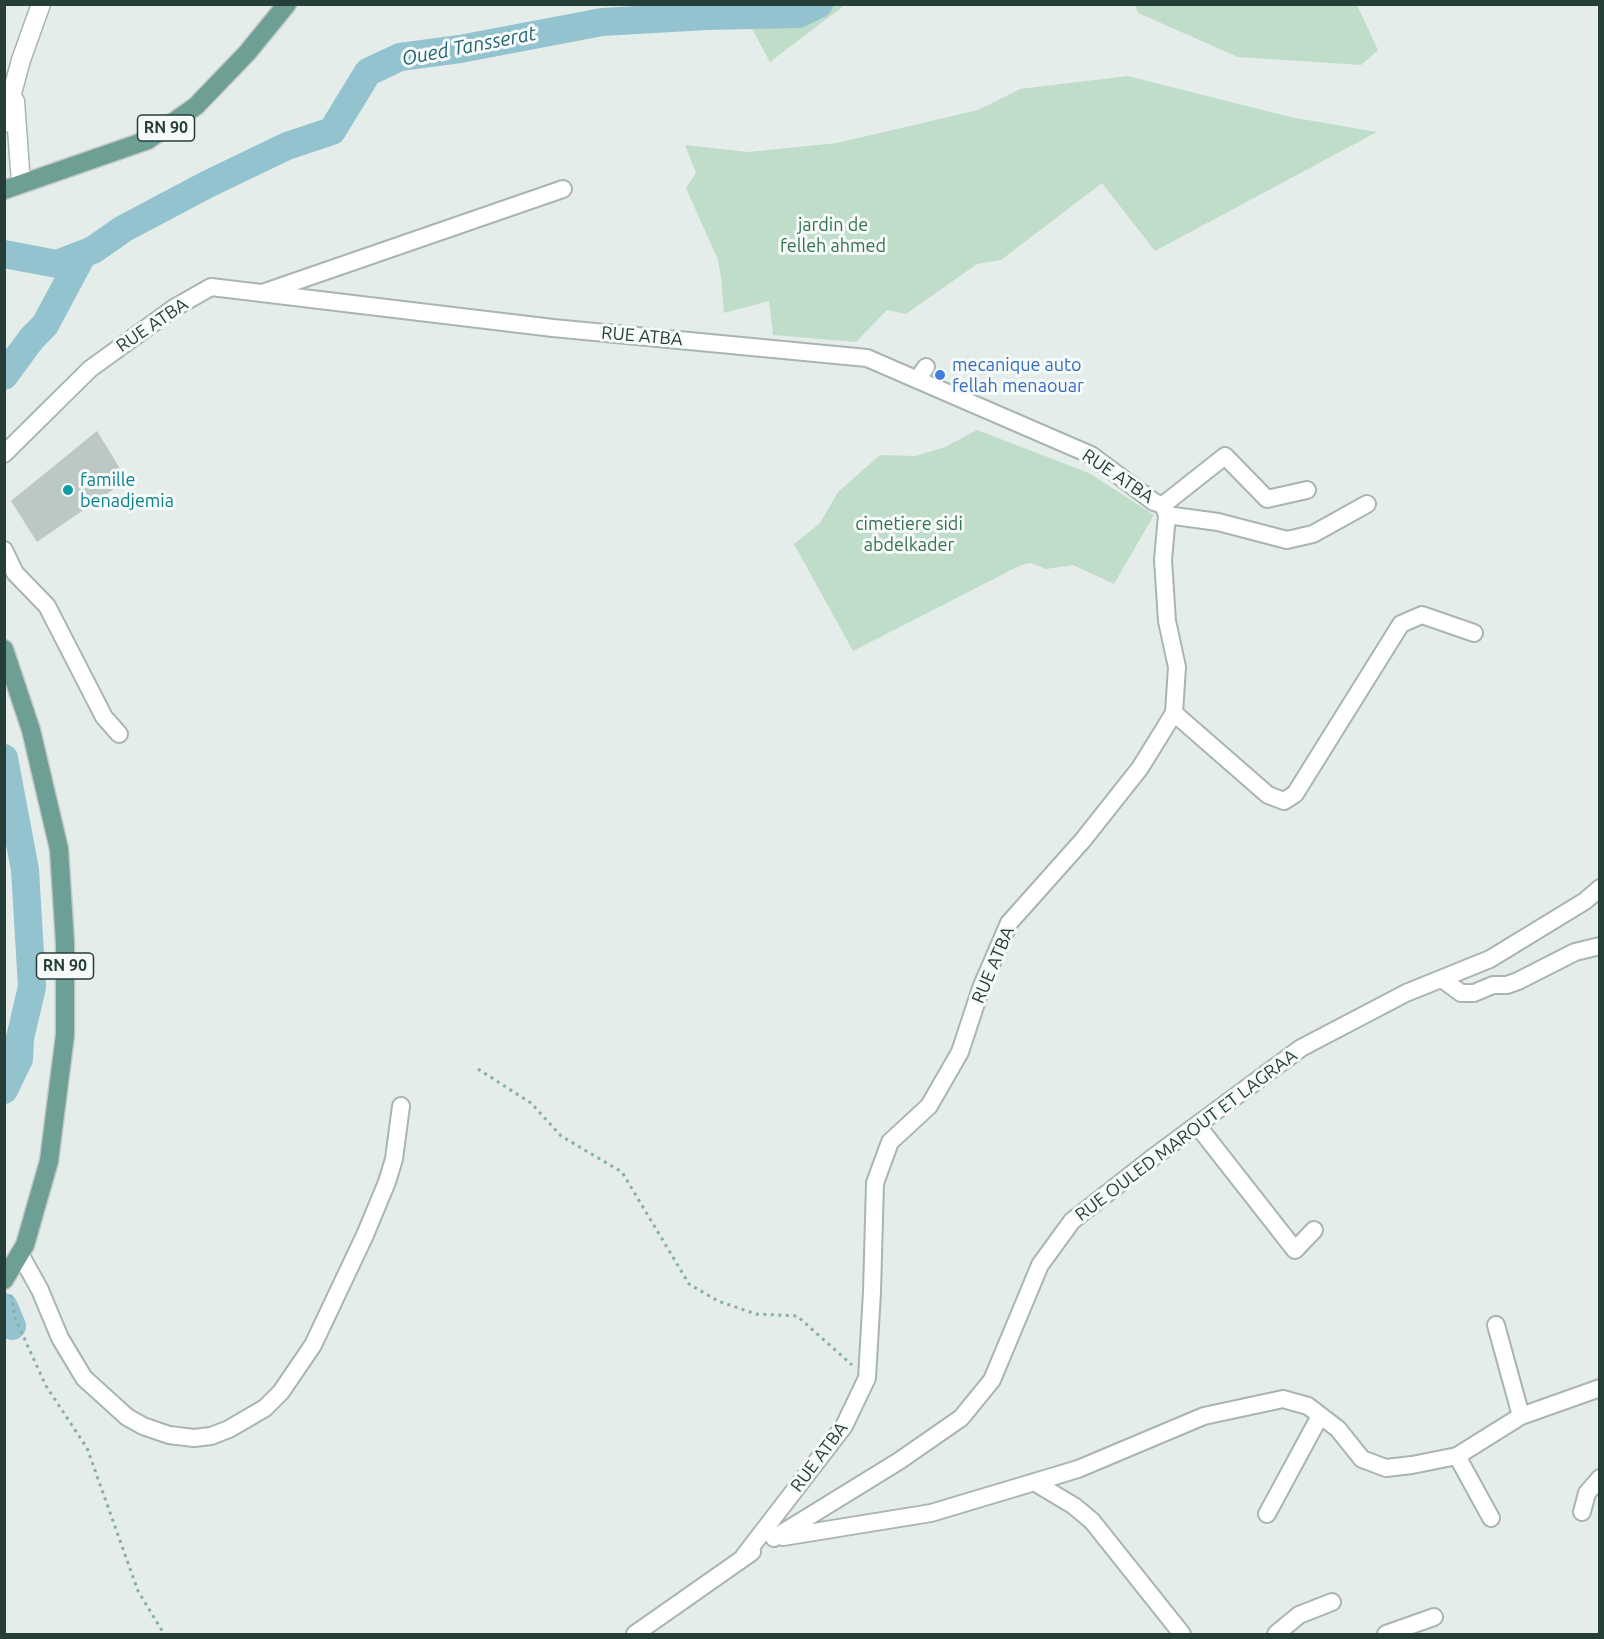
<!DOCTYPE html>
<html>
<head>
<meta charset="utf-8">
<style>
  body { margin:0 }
  #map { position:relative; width:1604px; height:1639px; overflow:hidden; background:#e5edea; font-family:Ubuntu,sans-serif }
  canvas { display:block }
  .frame { position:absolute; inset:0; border:6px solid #263e38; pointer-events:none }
</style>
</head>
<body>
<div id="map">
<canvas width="1604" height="1639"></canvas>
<div class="frame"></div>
</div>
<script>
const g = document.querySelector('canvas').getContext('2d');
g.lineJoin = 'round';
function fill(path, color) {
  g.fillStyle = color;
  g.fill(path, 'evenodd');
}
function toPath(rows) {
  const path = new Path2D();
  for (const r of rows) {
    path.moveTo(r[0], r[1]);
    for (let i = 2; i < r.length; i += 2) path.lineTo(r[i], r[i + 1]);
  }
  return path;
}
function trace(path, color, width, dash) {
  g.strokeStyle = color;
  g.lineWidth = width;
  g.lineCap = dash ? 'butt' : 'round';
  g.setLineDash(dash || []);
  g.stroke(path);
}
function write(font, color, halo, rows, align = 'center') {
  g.font = font + ' Ubuntu,sans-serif';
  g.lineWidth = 6;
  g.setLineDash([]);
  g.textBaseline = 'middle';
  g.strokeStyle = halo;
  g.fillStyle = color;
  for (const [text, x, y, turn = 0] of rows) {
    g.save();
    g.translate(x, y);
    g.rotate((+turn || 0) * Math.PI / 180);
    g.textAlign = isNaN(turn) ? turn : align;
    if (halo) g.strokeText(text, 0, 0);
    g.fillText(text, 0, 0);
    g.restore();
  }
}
fill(toPath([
  [739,5,845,5,770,62],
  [1135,5,1357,5,1378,50,1361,65,1238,57,1138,13],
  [1128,76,1290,117,1377,132,1155,251,1102,183,1001,260,977,264,906,314,887,310,856,342,773,335,769,301,724,313,721,277,718,260,686,188,696,173,685,145,748,152,837,143,978,110,1020,89],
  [977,430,1089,473,1154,515,1114,584,1073,565,1046,569,1031,563,1021,565,853,651,794,544,820,523,838,492,880,455,916,456,945,447]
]), '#c0ddc9');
trace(toPath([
  [4,254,57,264,93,250,123,229,208,184,287,146,332,131,368,72,400,57,460,49,602,22,707,16,798,14,819,4],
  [4,376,32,338,45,325,83,254],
  [4,758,25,870,32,987,20,1038,19,1059,4,1090],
  [4,1307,12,1326]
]), '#92c3ce', 28);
fill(toPath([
  [97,431,127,480,37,542,11,501]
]), '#bbc8c3');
const minor = toPath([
  [265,292,563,189],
  [917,380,926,367],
  [4,454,90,369,174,308,211,287,553,328,867,358,1091,455,1154,502,1163,505,1167,515,1163,560,1167,621,1177,667,1174,713,1140,768,1083,840,1009,923,981,988,960,1052,929,1106,890,1142,875,1183,872,1292,867,1378,844,1426,744,1556],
  [1163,505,1225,456,1267,499,1307,490],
  [1167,515,1218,522,1287,540,1313,534,1367,504],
  [4,550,15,573,47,606,104,717,119,734],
  [1174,713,1268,795,1284,801,1295,794,1401,624,1422,615,1474,633],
  [1442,979,1461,993,1474,993,1493,985,1507,985,1518,981,1575,952,1600,946],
  [1197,1125,1295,1250,1314,1230],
  [20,1254,40,1290,60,1338,84,1378,127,1417,143,1426,169,1435,194,1438,211,1436,229,1429,265,1408,281,1392,313,1345,365,1235,387,1182,394,1159,401,1106],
  [1496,1325,1521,1416],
  [1457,1456,1491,1518],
  [1034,1482,1074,1506,1092,1521,1182,1634],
  [1582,1512,1587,1493,1600,1478],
  [1267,1514,1320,1416],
  [783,1537,931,1513,1078,1469,1204,1416,1283,1399,1308,1406,1338,1429,1362,1459,1386,1468,1412,1465,1457,1456,1521,1416,1600,1388],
  [774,1538,899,1461,961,1418,992,1380,1040,1265,1072,1221,1151,1159,1301,1048,1406,993,1490,959,1585,901,1600,888],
  [635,1634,752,1552],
  [1276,1634,1299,1615,1332,1602],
  [1386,1634,1434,1617]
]);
const tertiary = toPath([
  [15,101,21,183],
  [4,123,21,60,41,4]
]);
const primary = toPath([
  [4,190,148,140,196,106,247,53,287,4],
  [4,649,31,730,59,849,65,943,65,1035,49,1161,25,1245,4,1280]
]);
trace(minor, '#a8b5b1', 20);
trace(tertiary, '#a8b5b1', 21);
trace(primary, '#c2c9c7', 21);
trace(toPath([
  [478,1069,531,1103,561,1136,622,1172,689,1284,718,1301,756,1314,797,1316,852,1365],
  [11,1295,15,1318,46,1386,87,1448,138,1591,164,1634]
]), '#88afa4', 3, [3, 4.5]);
trace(minor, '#fff', 16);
trace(tertiary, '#fff', 18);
trace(primary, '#6d9f94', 18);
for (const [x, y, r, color] of [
  [940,375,6,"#3f7fe0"],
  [68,490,6,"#0f9aa8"]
]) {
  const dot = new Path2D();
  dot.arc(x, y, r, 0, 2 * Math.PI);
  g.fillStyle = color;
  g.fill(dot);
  trace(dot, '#f6faf8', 2);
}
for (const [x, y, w] of [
  [166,128,57],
  [65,966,57]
]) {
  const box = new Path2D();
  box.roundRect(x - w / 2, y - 13, w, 26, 4.5);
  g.fillStyle = '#f6faf8';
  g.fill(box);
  trace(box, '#263e38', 1.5);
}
write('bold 16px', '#263e38', null, [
  ["RN 90",166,128],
  ["RN 90",65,966]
]);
write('18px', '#33724d', '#f6faf8', [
  ["jardin de",833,225],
  ["felleh ahmed",833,246],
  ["cimetiere sidi",909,524],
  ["abdelkader",909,545]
]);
write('18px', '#263e38', '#f6faf8', [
  ["RUE ATBA",152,325,-34],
  ["RUE ATBA",642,336,5],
  ["RUE ATBA",1118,476,34],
  ["RUE ATBA",993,965,-67],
  ["RUE OULED MAROUT ET LAGRAA",1186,1135,-37],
  ["RUE ATBA",819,1457,-53]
]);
write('18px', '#366cbe', '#f6faf8', [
  ["mecanique auto",952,365],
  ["fellah menaouar",952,386]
], 'left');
write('18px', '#0d838f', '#f6faf8', [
  ["famille",80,480],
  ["benadjemia",80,501]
], 'left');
write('italic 20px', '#246676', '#f6faf8', [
  ["Oued Tansserat",469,46,-11]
]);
</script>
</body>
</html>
